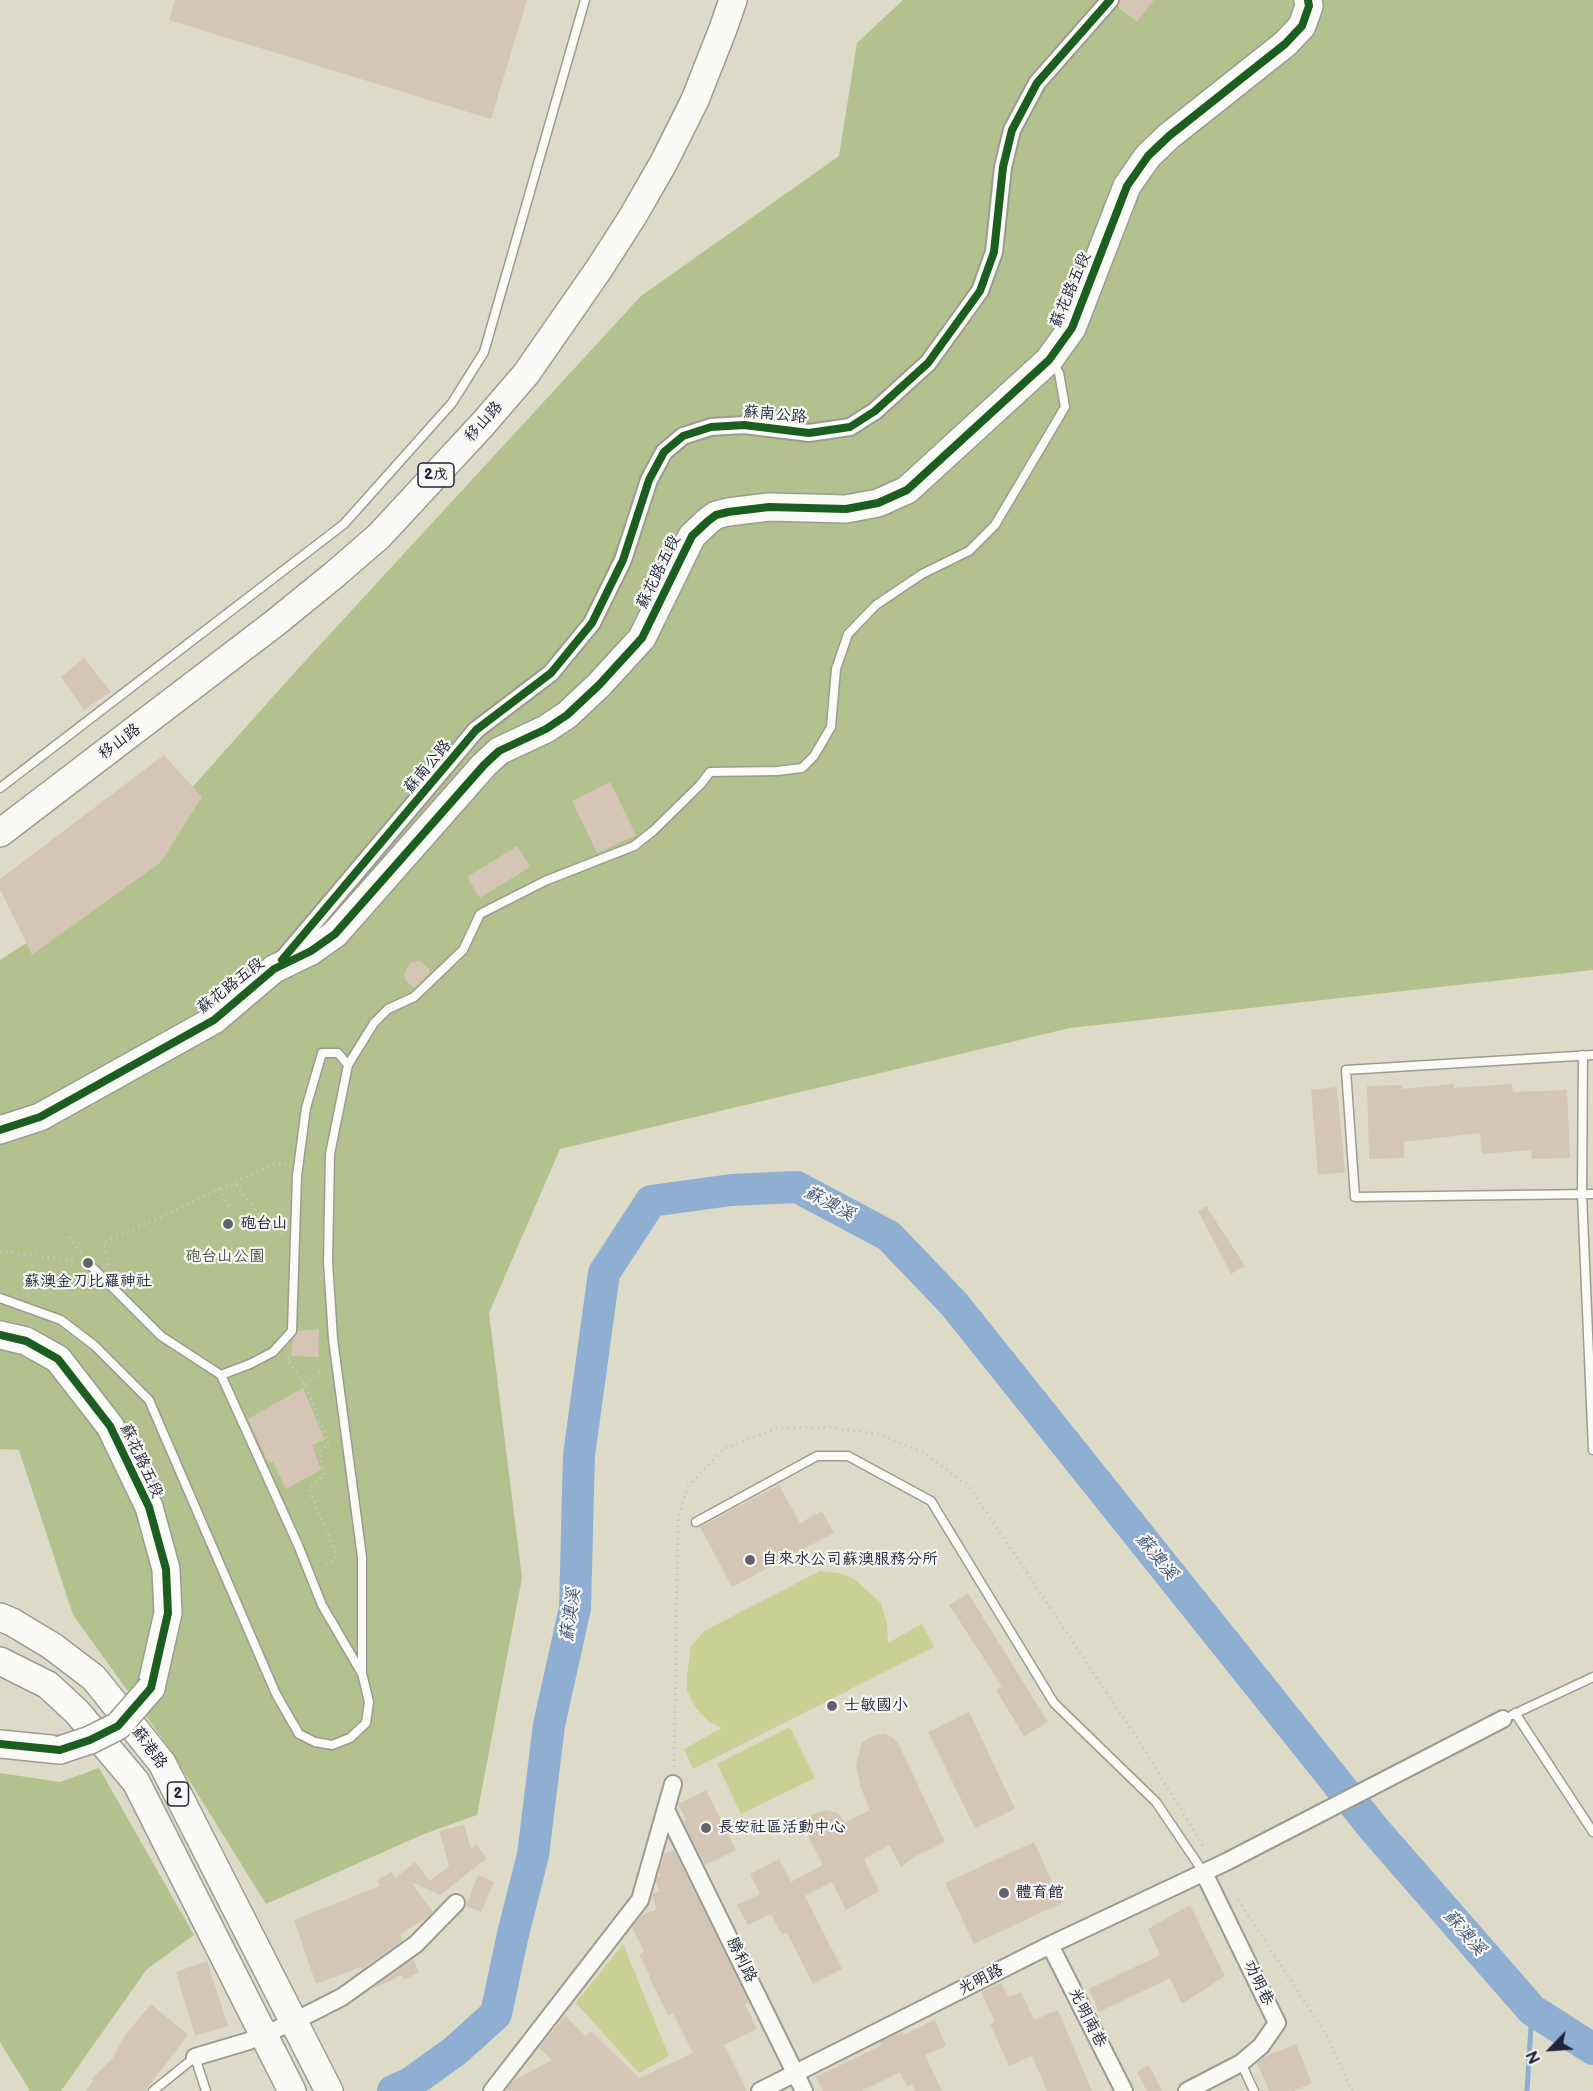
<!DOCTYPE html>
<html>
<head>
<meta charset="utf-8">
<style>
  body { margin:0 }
  #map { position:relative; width:1593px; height:2091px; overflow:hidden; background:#dddbc8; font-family:"Balsamiq Sans",sans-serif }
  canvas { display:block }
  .north { position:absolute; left:1521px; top:2019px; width:60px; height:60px; -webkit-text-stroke:4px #f6f6f2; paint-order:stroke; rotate:245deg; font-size:16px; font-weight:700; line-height:24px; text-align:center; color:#22223b }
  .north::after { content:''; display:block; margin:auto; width:21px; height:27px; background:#22223b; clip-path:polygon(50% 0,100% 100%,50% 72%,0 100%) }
</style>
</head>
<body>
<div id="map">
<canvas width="1593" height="2091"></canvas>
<div class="north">N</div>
</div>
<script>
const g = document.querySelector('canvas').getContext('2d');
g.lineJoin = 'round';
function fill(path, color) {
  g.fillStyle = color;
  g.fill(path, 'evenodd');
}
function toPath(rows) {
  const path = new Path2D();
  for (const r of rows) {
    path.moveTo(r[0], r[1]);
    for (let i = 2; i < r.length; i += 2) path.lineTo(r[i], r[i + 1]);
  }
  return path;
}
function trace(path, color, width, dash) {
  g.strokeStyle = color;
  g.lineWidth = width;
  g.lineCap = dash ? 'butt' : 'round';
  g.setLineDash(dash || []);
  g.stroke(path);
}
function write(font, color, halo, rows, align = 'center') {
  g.font = font + ' "Balsamiq Sans","LXGW WenKai TC",sans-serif';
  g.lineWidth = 4.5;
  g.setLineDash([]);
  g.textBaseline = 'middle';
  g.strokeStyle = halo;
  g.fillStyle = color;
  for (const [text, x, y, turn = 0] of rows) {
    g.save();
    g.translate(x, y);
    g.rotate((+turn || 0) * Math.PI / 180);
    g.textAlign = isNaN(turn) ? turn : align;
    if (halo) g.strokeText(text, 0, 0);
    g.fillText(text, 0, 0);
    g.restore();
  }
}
fill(toPath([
  [820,1571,838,1573,853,1578,880,1602,887,1623,888,1643,922,1624,934,1647,693,1769,684,1749,722,1728,710,1722,701,1714,694,1705,687,1691,687,1675,691,1646,704,1631],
  [790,1727,815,1778,741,1814,717,1764],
  [623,1944,669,2056,639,2073,576,2003]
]), '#c8d094');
fill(toPath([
  [903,0,1593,0,1593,970,1070,1028,560,1149,489,1313,522,1578,477,1815,424,1834,266,1904,169,1748,73,1615,19,1450,0,1449,0,960,89,903,295,672,641,296,839,156,857,43],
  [99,1768,194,1935,147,1969,61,2091,30,2091,0,2042,0,1773,60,1782]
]), '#b3c18e');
trace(toPath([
  [1527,2091,1532,2010]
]), '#8fafd2', 5);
trace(toPath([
  [393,2091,409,2084,455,2051,496,2014,513,1934,533,1855,549,1725,575,1608,579,1455,604,1273,651,1201,731,1190,797,1187,889,1236,954,1304,1374,1829,1532,2010,1593,2049]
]), '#8fafd2', 32);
fill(toPath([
  [175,0,527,0,491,119,169,20],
  [1120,0,1154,0,1137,22,1118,7],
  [84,658,111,692,84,710,61,677],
  [164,755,202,797,161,862,32,955,0,889,0,879],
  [610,782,636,835,597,853,572,801],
  [517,846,530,867,480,898,467,877],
  [420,961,429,969,430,973,416,986,413,987,406,981,404,974,410,963],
  [1454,1084,1454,1088,1512,1084,1513,1092,1567,1090,1570,1158,1532,1159,1531,1150,1482,1154,1480,1133,1404,1142,1404,1158,1369,1159,1367,1086,1402,1085,1402,1089],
  [1337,1087,1345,1172,1318,1175,1311,1090],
  [1206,1206,1245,1266,1231,1274,1198,1211],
  [319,1329,318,1357,291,1356,293,1339,298,1331],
  [303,1388,325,1440,312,1445,321,1470,286,1489,273,1462,268,1462,248,1419],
  [779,1485,800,1523,822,1511,834,1533,732,1587,700,1527],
  [968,1593,1048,1722,1024,1736,996,1690,1002,1686,949,1605],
  [969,1712,1015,1809,975,1828,928,1732],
  [884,1734,892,1737,898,1743,945,1842,914,1857,901,1867,889,1845,864,1859,879,1891,846,1910,832,1882,805,1896,842,1969,813,1984,787,1933,782,1935,771,1914,748,1925,737,1905,760,1894,750,1874,779,1859,791,1882,823,1865,809,1838,807,1826,812,1815,826,1810,838,1813,845,1823,870,1810,861,1788,856,1765,862,1742,873,1736],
  [706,1790,736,1850,705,1865,683,1821,686,1820,678,1804],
  [464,1825,471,1849,476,1844,487,1858,440,1895,411,1882,433,1912,428,1917,400,1934,403,1940,362,1969,361,1967,316,1984,294,1920,380,1886,377,1880,392,1872,395,1878,415,1862,430,1881,449,1866,439,1831],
  [1034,1842,1062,1903,974,1944,945,1883],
  [674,1850,749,2002,745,2004,757,2029,724,2045,747,2091,505,2091,514,2080,552,2060,539,2048,565,2016,586,2036,591,2031,639,2078,693,2053,673,2013,668,2015,649,1977,650,1976,639,1954,644,1952,632,1927,641,1916,657,1909,652,1896,653,1894,659,1891,656,1882,657,1877,661,1876,659,1871,664,1854],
  [478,1875,494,1882,481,1912,466,1906],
  [1190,1905,1225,1976,1182,2004,1170,1978,1099,2012,1089,1989,1160,1955,1148,1929],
  [413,1959,419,1972,404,1980,402,1975,373,1989,373,1988],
  [207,1961,228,2026,195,2036,176,1972],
  [1001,1983,1008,1997,1021,1992,1034,2020,1058,2010,1092,2091,1047,2091,1032,2056,1009,2066,990,2024,995,2022,981,1992],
  [151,2004,188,2035,145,2091,86,2091,93,2081,91,2079,112,2059,125,2035],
  [935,2020,946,2046,925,2055,942,2091,915,2091,912,2084,907,2086,900,2072,862,2091,823,2091,816,2077,882,2045,880,2042,896,2034,902,2032,903,2035],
  [1296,2044,1312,2083,1294,2091,1269,2091,1257,2063,1265,2057],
  [1149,2065,1162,2091,1147,2091,1137,2072]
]), '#d4c5b5');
const lane = toPath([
  [0,788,344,524,452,403,484,352,585,0],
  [1583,1055,1582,1194,1593,1450],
  [1593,1055,1346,1070,1355,1197,1593,1194],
  [88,1263,161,1336,221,1375,298,1545,322,1605,361,1672],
  [0,1298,61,1320,95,1346,149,1400,276,1694,299,1734,315,1742,332,1745,350,1738,366,1723,369,1702,362,1673,362,1557,333,1339,328,1262,330,1154,348,1065,374,1023,388,1009,414,997,463,950,480,914,545,881,634,846,653,831,700,785,710,772,777,771,802,768,814,756,831,727,836,669,848,634,876,605,922,574,969,551,995,525,1065,407,1059,373,1052,363],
  [221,1375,250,1364,273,1352,292,1331,297,1176,306,1108,322,1053,338,1053,348,1065],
  [696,1522,817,1456,848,1456,931,1501,1054,1703,1156,1802,1204,1873],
  [1515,1713,1593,1832],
  [1512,1715,1593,1677],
  [1241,2063,1254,2091],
  [153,2091,195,2057,206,2091]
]);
const street = toPath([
  [283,959,476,730,551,673,592,623,623,560,649,480,664,452,683,436,711,427,744,425,809,433,850,427,875,411,928,363,980,291,994,252,1003,167,1012,130,1037,83,1110,0],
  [666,1810,804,2091],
  [1050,1945,1124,2091],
  [195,2057,249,2041,293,2022,342,1997,416,1944,456,1903],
  [492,2091,640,1900,673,1784],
  [760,2091,1050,1945,1226,1862,1503,1719],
  [1187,2091,1241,2063,1261,2046,1277,2023,1204,1873]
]);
const primary = toPath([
  [0,833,275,623,334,575,379,536,482,425,526,374,599,269,633,216,664,162,695,100,723,29,733,0],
  [0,1130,40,1117,214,1020,274,969,311,951,335,934,484,765,499,751,546,729,567,715,599,685,642,638,692,536,708,521,716,515,728,512,769,507,846,509,878,503,907,490,1049,360,1072,328,1127,186,1148,156,1169,136,1285,44,1302,26,1309,6,1308,0],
  [0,1335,26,1341,58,1359,110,1426,149,1507,166,1569,168,1613,151,1688],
  [0,1617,12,1622,52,1646,94,1678,162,1763,329,2091],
  [0,1661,48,1685,77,1712,136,1782,292,2091],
  [0,1744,60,1750]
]);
trace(lane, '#9c9b93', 11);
trace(street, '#9c9b93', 20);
trace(primary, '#9c9b93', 30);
trace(toPath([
  [235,1182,276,1163,287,1165],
  [220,1189,235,1183,260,1215,282,1233],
  [69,1237,82,1254],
  [0,1251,75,1261],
  [108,1265,104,1243,220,1189,230,1209],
  [288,1356,288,1360,305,1385,329,1444,319,1452,324,1474,309,1489,337,1556,324,1567],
  [305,1385,323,1368],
  [674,1767,678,1517,688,1486,725,1448,778,1428,827,1427,879,1434,924,1453,969,1486,1139,1741,1205,1849],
  [1238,1900,1326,2034,1352,2091]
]), '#c6c6c3', 3, [1.5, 4.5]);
trace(lane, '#fafaf7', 8);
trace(street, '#fafaf7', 16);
trace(primary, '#fafaf7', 27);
const primaryBridge = toPath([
  [60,1750,90,1740,118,1726,151,1688]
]);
trace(primaryBridge, '#9c9b93', 30, []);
trace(primaryBridge, '#fafaf7', 27);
trace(toPath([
  [282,960,476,730,551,673,592,623,623,560,649,480,664,452,683,436,711,427,744,425,809,433,850,427,875,411,928,363,980,291,994,252,1003,167,1012,130,1037,83,1110,0],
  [0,1130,40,1117,214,1020,274,969,311,951,335,934,484,765,499,751,546,729,567,715,599,685,642,638,692,536,708,521,716,515,728,512,769,507,846,509,878,503,907,490,1049,360,1072,328,1127,186,1148,156,1169,136,1285,44,1302,26,1309,6,1308,0],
  [0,1335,26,1341,58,1359,110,1426,149,1507,166,1569,168,1613,151,1688,118,1726,90,1740,60,1750,0,1744]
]), '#1b5e20', 8);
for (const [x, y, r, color] of [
  [228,1224,6,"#63636c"],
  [88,1263,6,"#63636c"],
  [750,1560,6,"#63636c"],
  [832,1706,6,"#63636c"],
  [706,1828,6,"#63636c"],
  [1004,1893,6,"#63636c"]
]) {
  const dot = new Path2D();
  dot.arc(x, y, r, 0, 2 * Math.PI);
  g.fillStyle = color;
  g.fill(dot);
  trace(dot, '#f6f6f2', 2);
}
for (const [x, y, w] of [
  [436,475,36],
  [178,1794,21]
]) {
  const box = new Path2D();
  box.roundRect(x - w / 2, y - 12, w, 24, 4.5);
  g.fillStyle = '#f6f6f2';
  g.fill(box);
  trace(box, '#22223b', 1.5);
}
write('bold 15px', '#22223b', null, [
  ["2戊",436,475],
  ["2",178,1794]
]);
write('16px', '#22223b', '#f6f6f2', [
  ["蘇花路五段",1071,290,-67],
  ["蘇南公路",775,415,5],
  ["移山路",484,422,-48],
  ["蘇花路五段",659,572,-64],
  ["移山路",120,742,-37],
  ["蘇南公路",428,767,-50],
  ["蘇花路五段",231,986,-38],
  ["蘇花路五段",141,1461,65],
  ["蘇港路",149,1748,54],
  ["勝利路",741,1960,64],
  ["光明路",981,1980,-27],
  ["功明巷",1258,1983,64],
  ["光明南巷",1087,2018,63]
]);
write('16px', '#22223b', '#f6f6f2', [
  ["砲台山",240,1224],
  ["蘇澳金刀比羅神社",88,1282,"center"],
  ["自來水公司蘇澳服務分所",762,1560],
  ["士敏國小",844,1706],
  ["長安社區活動中心",718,1828],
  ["體育館",1016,1893]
], 'left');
write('16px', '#4f5449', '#f6f6f2', [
  ["砲台山公園",225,1257]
]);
write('italic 18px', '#405379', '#f6f6f2', [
  ["蘇澳溪",829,1204,28],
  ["蘇澳溪",1156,1557,51],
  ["蘇澳溪",571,1615,-82],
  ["蘇澳溪",1464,1933,49]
]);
</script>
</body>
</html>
